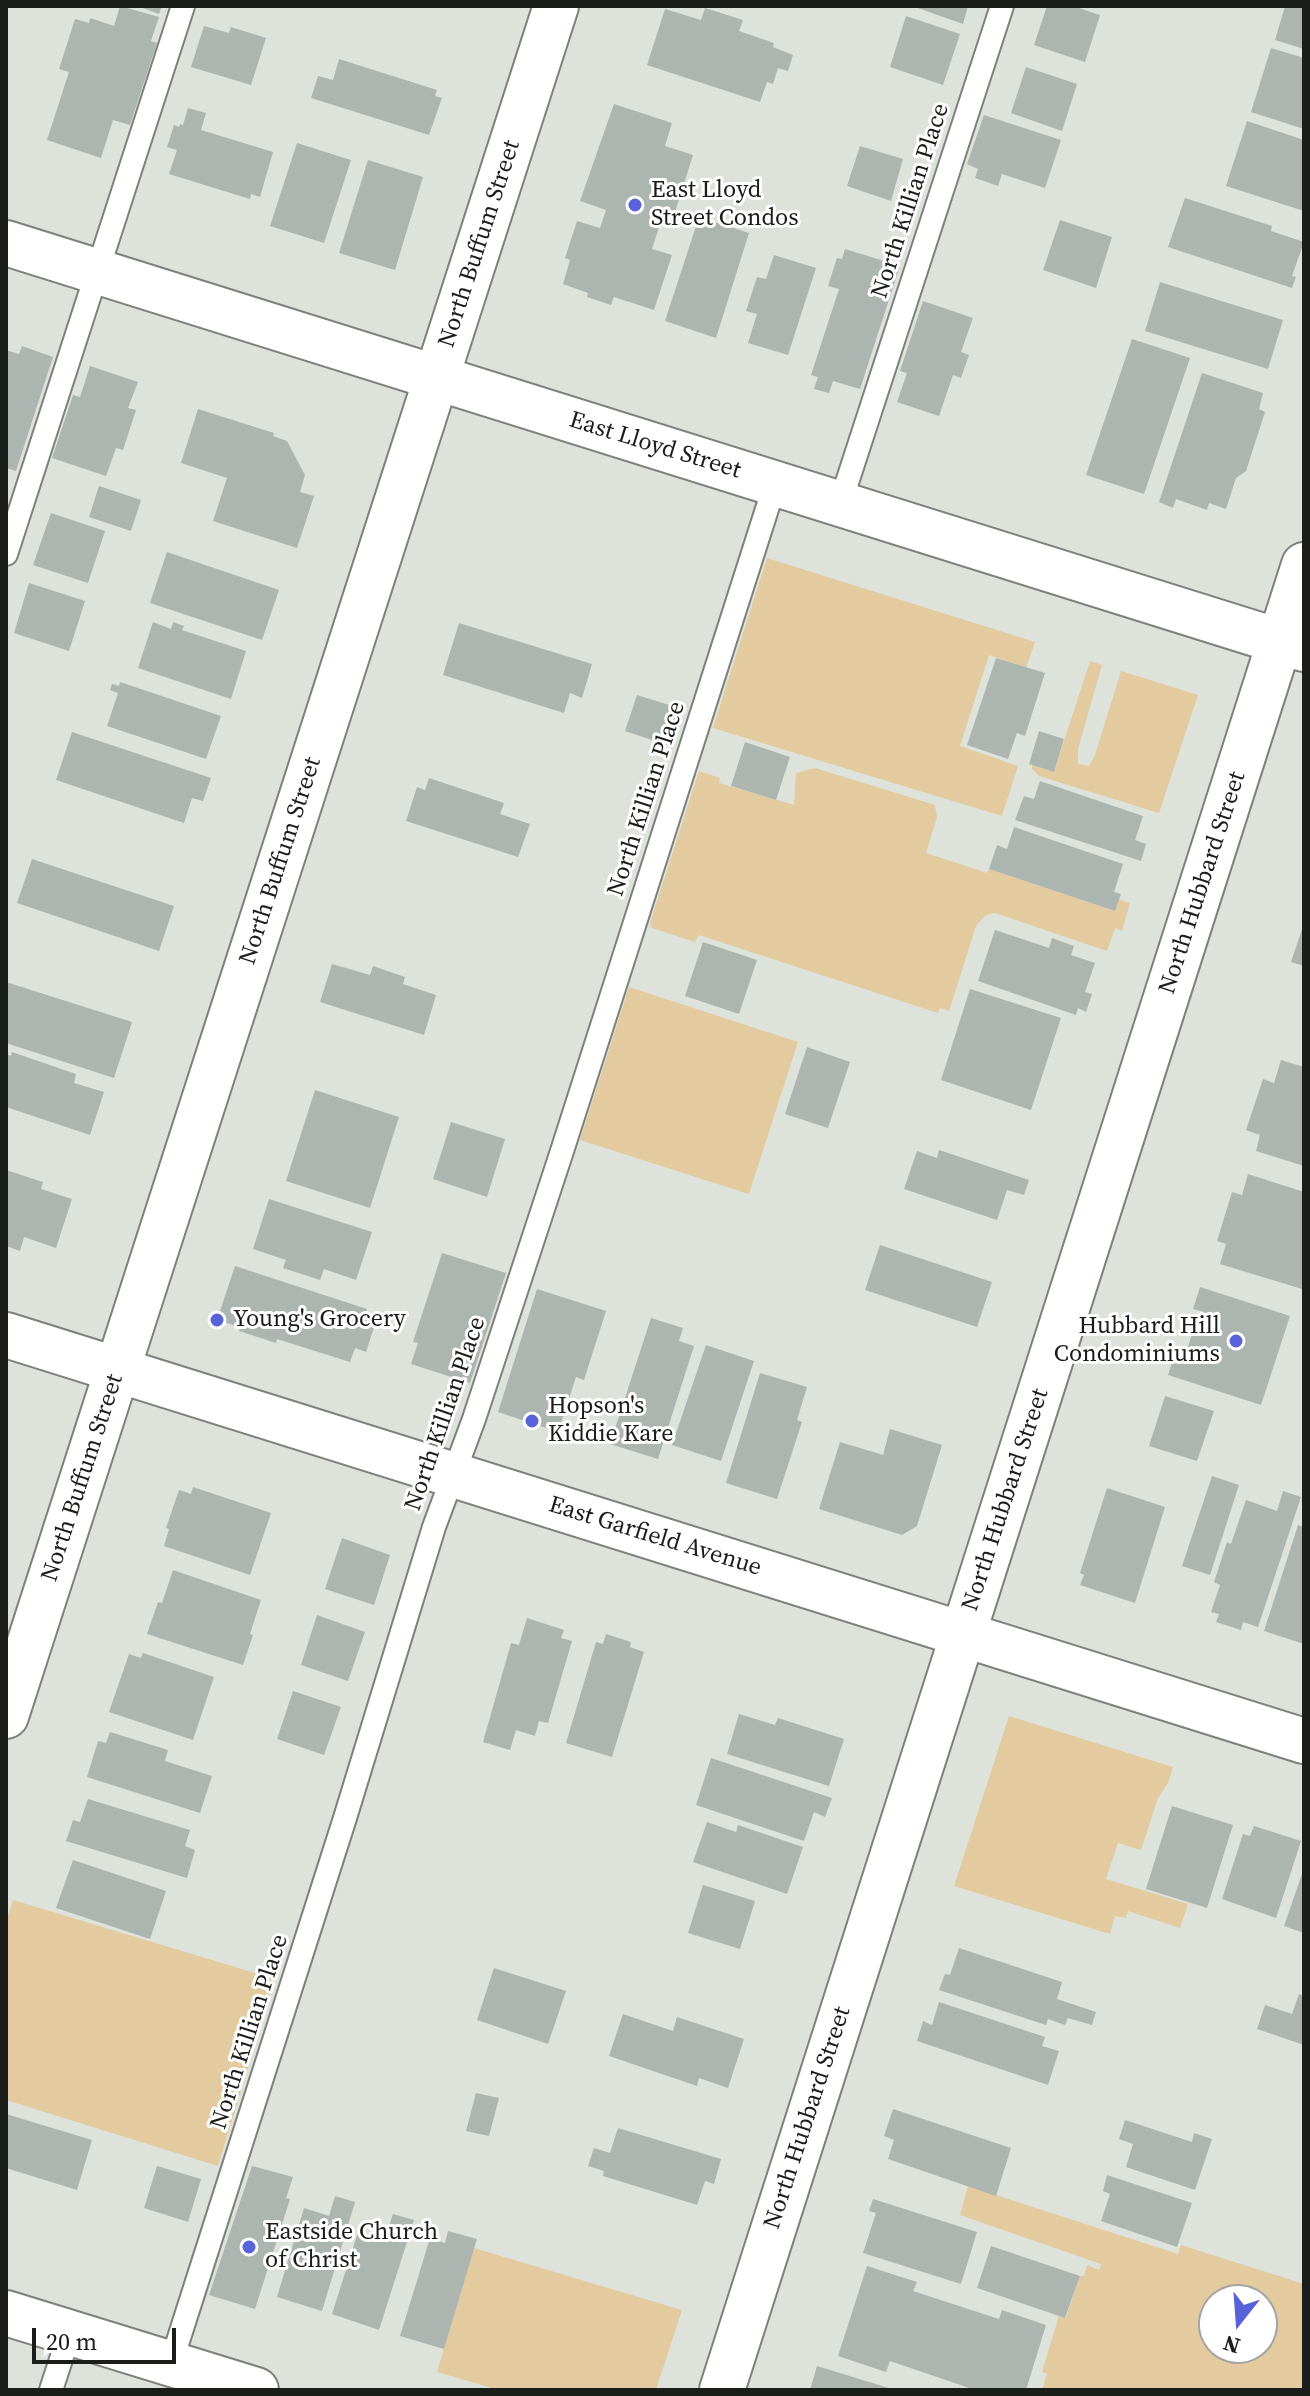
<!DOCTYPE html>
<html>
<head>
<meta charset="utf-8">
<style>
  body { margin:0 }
  #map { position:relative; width:1310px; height:2396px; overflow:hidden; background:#dde2db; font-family:"Source Serif 4",serif }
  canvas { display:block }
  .frame { position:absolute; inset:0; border:8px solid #1b1d1a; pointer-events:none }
  .north { position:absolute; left:1198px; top:2284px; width:80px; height:80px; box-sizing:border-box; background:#fff; border:2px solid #a4a5a3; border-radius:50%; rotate:197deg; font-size:22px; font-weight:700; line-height:32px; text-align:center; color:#1b1d1a }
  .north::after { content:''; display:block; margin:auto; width:28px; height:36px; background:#5862d9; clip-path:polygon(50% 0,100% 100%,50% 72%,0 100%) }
  .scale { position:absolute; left:32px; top:2328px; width:144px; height:36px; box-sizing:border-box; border:4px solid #1b1d1a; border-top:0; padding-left:10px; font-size:24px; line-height:28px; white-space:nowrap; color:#1b1d1a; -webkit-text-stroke:6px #fff; paint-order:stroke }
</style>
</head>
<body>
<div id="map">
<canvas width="1310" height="2396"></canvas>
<div class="frame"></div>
<div class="north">N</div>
<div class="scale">20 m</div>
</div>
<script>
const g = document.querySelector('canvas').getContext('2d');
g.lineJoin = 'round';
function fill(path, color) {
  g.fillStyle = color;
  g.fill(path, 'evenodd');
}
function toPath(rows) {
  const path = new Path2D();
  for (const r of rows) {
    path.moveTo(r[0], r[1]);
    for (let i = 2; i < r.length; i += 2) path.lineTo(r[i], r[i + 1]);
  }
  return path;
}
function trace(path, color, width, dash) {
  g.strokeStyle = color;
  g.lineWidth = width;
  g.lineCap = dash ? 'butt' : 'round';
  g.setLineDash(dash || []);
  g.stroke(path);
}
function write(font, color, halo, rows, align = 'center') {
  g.font = font + ' "Source Serif 4",serif';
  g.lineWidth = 6;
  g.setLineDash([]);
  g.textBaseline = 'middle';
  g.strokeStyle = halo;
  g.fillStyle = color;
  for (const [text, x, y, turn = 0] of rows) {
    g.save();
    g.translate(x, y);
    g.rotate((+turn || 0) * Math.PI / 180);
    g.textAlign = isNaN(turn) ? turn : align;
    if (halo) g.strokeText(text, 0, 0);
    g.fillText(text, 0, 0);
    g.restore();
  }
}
fill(toPath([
  [767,558,1035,642,1026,668,989,655,960,746,1018,766,1002,816,713,728],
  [1090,661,1102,665,1078,749,1078,764,1089,766,1095,755,1121,671,1198,695,1159,813,1039,776,1032,769,1032,765,1054,772],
  [815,768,935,805,937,818,926,853,987,873,989,869,1115,911,1119,899,1130,903,1122,931,1115,928,1107,951,995,913,985,916,976,926,949,1011,940,1008,938,1013,699,935,695,942,652,928,650,923,699,771,720,778,719,783,794,805,796,773],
  [629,987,798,1042,749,1194,580,1140],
  [1009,1716,1173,1767,1168,1783,1158,1798,1141,1850,1118,1843,1106,1879,1188,1904,1180,1928,1128,1911,1126,1918,1115,1916,1110,1934,954,1886],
  [13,1900,275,1979,218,2166,6,2100,6,1922],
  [968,2186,1178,2254,1181,2245,1304,2284,1304,2390,1042,2390,1047,2374,1042,2372,1059,2316,1066,2318,1080,2276,1084,2276,1087,2265,1099,2270,1101,2264,960,2215],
  [1214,2300,1262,2300,1262,2348,1214,2348],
  [474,2248,682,2310,656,2390,499,2390,437,2372]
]), '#e3cb9f');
fill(toPath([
  [120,6,159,17,151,41,157,43,130,125,113,120,101,158,47,140,69,72,59,69,75,19,89,23,90,18,114,26],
  [137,6,162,6,159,14],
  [912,6,968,6,963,24],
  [1047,6,1073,6,1100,15,1085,62,1034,45],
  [1285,6,1304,6,1304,49,1275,40],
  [705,8,743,20,739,31,774,43,773,47,793,55,788,71,778,68,773,84,767,82,760,102,647,65,665,9,701,20],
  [906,16,960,34,943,85,890,67],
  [204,26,229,33,231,27,266,38,251,85,191,67],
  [1271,48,1304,58,1304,129,1251,112],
  [339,59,437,90,435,96,442,98,429,135,311,98,318,76,333,80],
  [1026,67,1077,84,1062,131,1011,113],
  [614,104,672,123,665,146,693,155,672,222,662,218,652,249,672,255,654,310,614,297,611,305,587,297,588,293,563,284,570,260,565,258,577,221,600,228,606,210,580,201],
  [188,108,206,113,201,130,273,152,260,197,251,194,250,199,169,174,177,150,167,147,174,125,179,127,180,124,183,125],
  [984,115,1061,140,1045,188,1002,174,998,186,975,178,978,169,967,164],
  [1247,121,1304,140,1304,211,1226,186],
  [297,143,351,160,324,243,270,226],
  [860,146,903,159,891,201,847,186],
  [368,160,423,177,395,270,339,253],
  [1185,198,1272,226,1271,231,1304,242,1292,276,1296,277,1292,288,1168,247],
  [699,217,749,233,716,338,665,321],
  [1060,220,1112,237,1096,288,1043,270],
  [845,249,900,266,860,389,833,381,829,393,814,389,818,377,811,375,839,289,828,286,837,258,842,259],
  [774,255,816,268,788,355,748,343,757,314,746,311,757,277,766,279],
  [1160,282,1283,320,1268,369,1145,331],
  [923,301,973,318,961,352,969,355,961,378,953,375,939,416,897,402,907,373,900,371],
  [1132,339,1190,358,1144,494,1086,475],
  [22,346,53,357,16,471,6,468,6,350,19,354],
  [90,366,138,382,128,408,136,410,123,450,116,448,106,476,52,458,73,395,80,397],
  [1202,373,1263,393,1259,409,1265,412,1246,471,1236,478,1226,509,1209,503,1207,510,1176,499,1173,508,1159,502],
  [198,409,274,433,273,436,287,441,305,475,300,492,314,496,297,548,213,521,227,478,181,463],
  [99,486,141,500,131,531,89,517],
  [51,513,105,531,88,583,33,565],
  [167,552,279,590,262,640,150,603],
  [29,583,85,601,69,651,14,633],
  [153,622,171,629,173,622,184,626,182,630,246,651,231,699,138,668],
  [459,623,592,664,582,698,570,693,564,713,443,675],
  [996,658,1045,673,1025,736,1017,733,1008,759,967,745],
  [120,682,221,716,206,759,107,726,118,693,110,690,112,684,119,686],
  [637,695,679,708,667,745,625,731],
  [1039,731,1064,739,1054,772,1029,764],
  [72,732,211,778,203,801,192,798,184,823,56,780],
  [745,742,790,757,776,800,731,786],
  [429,778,504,803,500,814,530,824,518,857,406,821,417,787,425,790],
  [1040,781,1143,816,1135,840,1146,844,1141,861,1015,820,1024,796,1034,799],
  [1014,827,1123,864,1114,892,1121,894,1115,911,989,869,997,845,1007,849],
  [32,859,174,906,159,951,17,903],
  [1304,923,1304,966,1291,962],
  [995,930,1049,948,1052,938,1074,946,1071,955,1095,963,1085,992,1092,994,1086,1012,1078,1008,1076,1015,978,981],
  [703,942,757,960,739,1014,685,996],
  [332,964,370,975,373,966,405,977,403,984,436,995,424,1035,320,1002],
  [6,982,132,1022,114,1078,6,1043],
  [970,989,1061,1018,1031,1110,941,1080],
  [807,1047,850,1062,828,1128,785,1114],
  [12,1052,76,1074,74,1083,104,1092,90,1135,6,1107,6,1054,11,1056],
  [1281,1060,1304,1067,1304,1166,1256,1151,1260,1135,1246,1130,1263,1079,1274,1083],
  [315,1090,399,1117,370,1208,286,1181],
  [451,1122,505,1139,487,1197,433,1179],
  [939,1150,1029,1180,1024,1195,1007,1190,997,1220,904,1189,917,1151,937,1158],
  [6,1170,43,1182,41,1189,72,1199,56,1248,24,1237,20,1251,6,1246],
  [1248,1174,1304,1192,1302,1289,1220,1264,1226,1244,1217,1241,1232,1192,1242,1195],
  [269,1199,372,1232,356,1280,324,1269,320,1280,283,1268,286,1260,253,1249],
  [880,1245,992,1282,977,1327,865,1290],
  [442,1253,506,1273,470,1383,411,1364,418,1343,413,1342],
  [235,1266,367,1309,365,1317,376,1321,366,1352,355,1348,350,1362,277,1339,276,1343,239,1331,240,1327,217,1320],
  [1200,1287,1290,1316,1261,1405,1168,1375,1176,1350,1186,1353,1193,1331,1197,1332,1204,1312,1193,1309],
  [537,1289,606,1311,584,1380,576,1377,558,1432,498,1412],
  [651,1318,683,1328,679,1341,694,1346,658,1459,610,1444],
  [706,1345,754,1361,721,1461,672,1445],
  [760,1373,807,1387,797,1420,802,1422,777,1499,726,1483],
  [1165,1396,1214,1411,1197,1461,1149,1446],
  [890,1429,942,1445,917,1526,902,1535,819,1509,840,1442,883,1455],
  [1212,1476,1239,1485,1210,1575,1182,1566],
  [193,1487,271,1513,250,1575,164,1546,169,1529,166,1528,179,1490,191,1494],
  [1107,1488,1165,1507,1135,1603,1080,1585,1084,1575,1080,1573],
  [1283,1491,1301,1497,1258,1627,1243,1622,1241,1630,1216,1622,1219,1614,1211,1612,1220,1585,1214,1582,1227,1542,1231,1544,1246,1500,1277,1511],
  [1298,1525,1304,1527,1304,1644,1264,1631],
  [342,1538,390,1555,374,1605,325,1589],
  [173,1570,261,1600,250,1634,253,1635,243,1665,147,1634,158,1602,162,1603],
  [317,1615,365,1632,348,1681,301,1665],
  [527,1618,564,1630,561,1638,572,1641,548,1723,539,1721,535,1736,516,1730,510,1750,483,1742,511,1643,519,1645],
  [606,1634,631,1642,630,1647,644,1652,612,1757,566,1743,596,1642,603,1644],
  [143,1653,214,1677,193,1740,109,1712,129,1654,141,1658],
  [293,1691,341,1707,324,1755,277,1739],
  [739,1714,775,1725,778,1718,844,1739,829,1786,727,1754],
  [110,1732,168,1750,165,1761,212,1776,200,1813,87,1777,98,1741,106,1743],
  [711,1758,832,1798,825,1817,814,1812,804,1841,696,1805],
  [88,1799,190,1830,185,1846,195,1850,187,1878,66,1841,73,1820,80,1822],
  [1172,1806,1233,1825,1207,1908,1146,1889],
  [707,1822,736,1832,738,1825,803,1847,787,1894,693,1862],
  [1254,1826,1301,1841,1276,1918,1222,1899,1243,1834,1250,1836],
  [73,1860,166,1891,150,1939,56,1908],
  [1304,1868,1304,1933,1284,1926],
  [703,1885,755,1901,740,1949,688,1933],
  [959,1948,1062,1982,1057,1999,1096,2012,1092,2025,1068,2018,1065,2025,1048,2019,1046,2025,939,1990,945,1974,950,1975],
  [494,1968,566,1991,548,2044,477,2020],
  [1299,1994,1304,1996,1304,2045,1257,2029,1265,2005,1292,2014],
  [939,2002,1045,2037,1042,2046,1059,2051,1048,2085,917,2041,923,2021,932,2025],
  [623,2014,673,2031,677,2017,744,2039,728,2088,699,2078,697,2086,609,2056],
  [476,2093,499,2098,489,2136,466,2131],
  [893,2109,1011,2148,996,2196,888,2159,894,2140,884,2136],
  [6,2114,92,2140,77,2190,6,2168],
  [1125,2120,1192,2142,1194,2133,1212,2139,1195,2190,1126,2167,1133,2144,1119,2139],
  [618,2128,721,2159,714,2184,705,2181,697,2205,603,2176,604,2171,588,2166,594,2148,610,2153],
  [157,2166,201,2179,188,2222,144,2208],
  [252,2166,293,2177,286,2198,290,2199,255,2309,209,2295],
  [1107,2175,1192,2203,1177,2247,1101,2221,1110,2194,1103,2191],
  [335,2196,355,2202,322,2311,277,2297,304,2208,329,2216],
  [873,2199,977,2232,961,2284,863,2253,876,2213,869,2211],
  [393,2214,414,2220,379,2330,332,2314,358,2232,384,2240],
  [448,2231,477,2239,444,2349,400,2336,430,2238,445,2243],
  [991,2246,1080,2276,1065,2318,977,2288],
  [867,2266,917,2282,913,2291,999,2319,1002,2310,1046,2325,1026,2390,975,2390,890,2361,886,2372,838,2356],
  [817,2366,892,2389,892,2390,810,2390]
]), '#adb5b1');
const service = toPath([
  [840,504,1002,6],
  [6,554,183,6],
  [171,2363,345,1818,434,1527,474,1419,563,1148,775,484],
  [51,2390,70,2332]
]);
const minor = toPath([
  [6,243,1304,649],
  [6,1335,1304,1741],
  [6,1716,556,6],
  [722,2390,1304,565]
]);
const secondary = toPath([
  [6,2313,256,2390]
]);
trace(service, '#7c817b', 26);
trace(minor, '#7c817b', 48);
trace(secondary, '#7c817b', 48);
trace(service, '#fff', 22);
trace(minor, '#fff', 44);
trace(secondary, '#fff', 44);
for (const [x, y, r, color] of [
  [635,205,8,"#5862d9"],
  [217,1320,8,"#5862d9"],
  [1236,1341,8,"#5862d9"],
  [532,1421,8,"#5862d9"],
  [249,2247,8,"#5862d9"]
]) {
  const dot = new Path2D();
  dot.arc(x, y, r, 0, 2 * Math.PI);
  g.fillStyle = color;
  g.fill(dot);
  trace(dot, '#fff', 3);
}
write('24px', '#1b1d1a', '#fff', [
  ["East Lloyd",651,191],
  ["Street Condos",651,219],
  ["Young's Grocery",233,1320],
  ["Hubbard Hill",1220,1327,"right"],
  ["Condominiums",1220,1355,"right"],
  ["Hopson's",548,1407],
  ["Kiddie Kare",548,1435],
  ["Eastside Church",265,2233],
  ["of Christ",265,2261]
], 'left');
write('24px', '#1b1d1a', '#fff', [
  ["North Killian Place",911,201,-72],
  ["North Buffum Street",480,244,-72],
  ["East Lloyd Street",655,446,17],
  ["North Killian Place",647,799,-72],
  ["North Buffum Street",281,861,-72],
  ["North Hubbard Street",1203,883,-72],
  ["North Killian Place",446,1414,-71],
  ["North Buffum Street",83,1478,-72],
  ["North Hubbard Street",1006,1500,-72],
  ["East Garfield Avenue",655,1537,17],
  ["North Killian Place",250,2032,-72],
  ["North Hubbard Street",808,2118,-72]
]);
</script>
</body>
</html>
